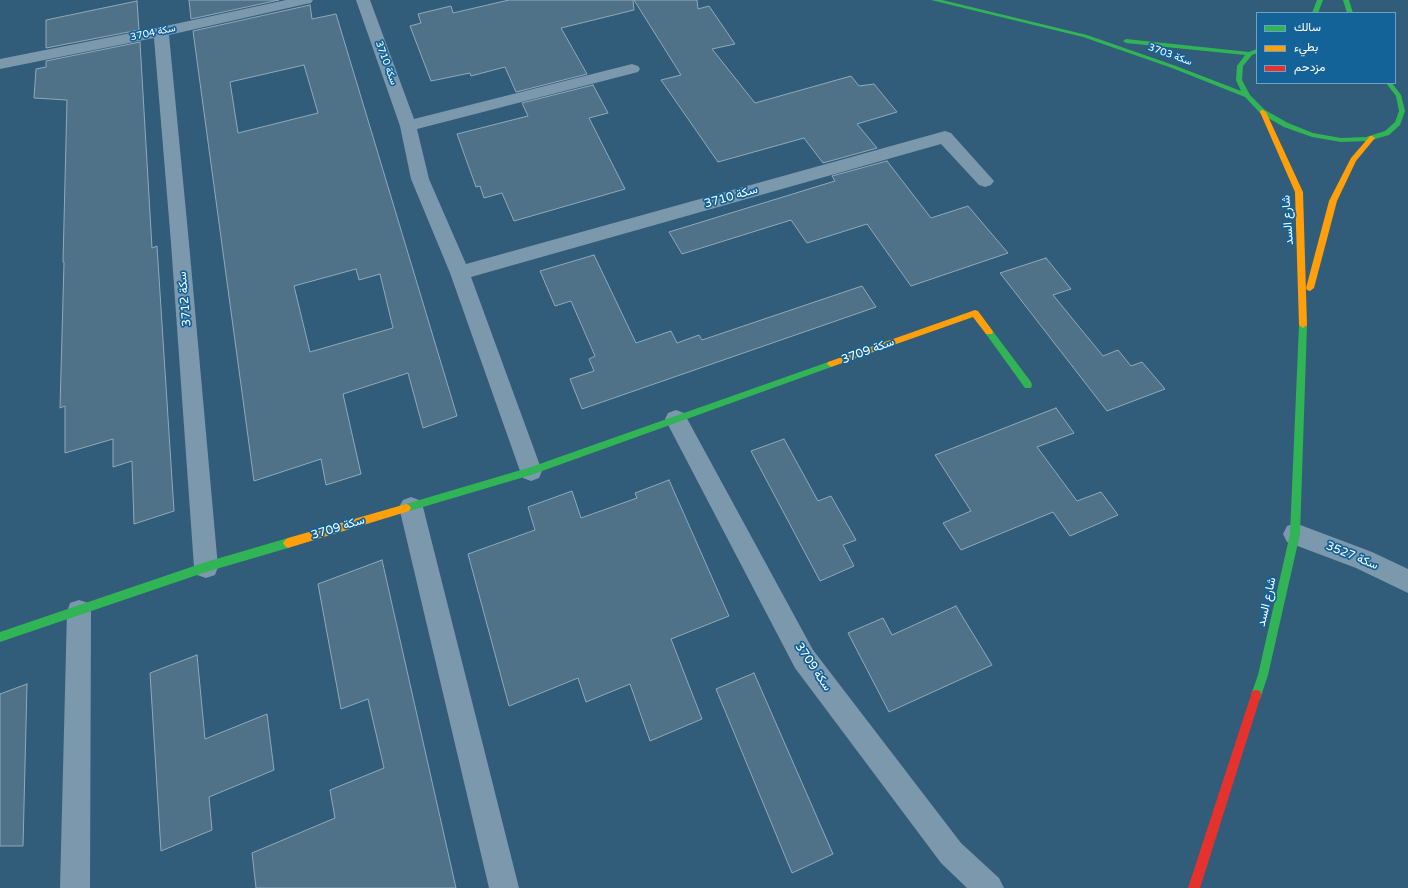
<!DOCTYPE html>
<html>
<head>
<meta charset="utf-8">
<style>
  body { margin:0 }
  #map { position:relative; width:1408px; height:888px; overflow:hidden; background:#325d7a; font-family:"Varela Round",Vazirmatn,sans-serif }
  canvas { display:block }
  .legend { position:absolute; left:1256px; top:12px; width:140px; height:72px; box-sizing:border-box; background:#136399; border:1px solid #71a1c2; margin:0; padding:5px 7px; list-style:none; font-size:12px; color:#fff }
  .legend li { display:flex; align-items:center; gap:8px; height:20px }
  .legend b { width:20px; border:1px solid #71a1c2 }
</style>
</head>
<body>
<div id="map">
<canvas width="1408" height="888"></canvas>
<ul class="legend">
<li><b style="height:5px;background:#30b455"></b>سالك</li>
<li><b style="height:5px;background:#ff9f0a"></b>بطيء</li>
<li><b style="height:5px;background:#e5322d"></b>مزدحم</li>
</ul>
</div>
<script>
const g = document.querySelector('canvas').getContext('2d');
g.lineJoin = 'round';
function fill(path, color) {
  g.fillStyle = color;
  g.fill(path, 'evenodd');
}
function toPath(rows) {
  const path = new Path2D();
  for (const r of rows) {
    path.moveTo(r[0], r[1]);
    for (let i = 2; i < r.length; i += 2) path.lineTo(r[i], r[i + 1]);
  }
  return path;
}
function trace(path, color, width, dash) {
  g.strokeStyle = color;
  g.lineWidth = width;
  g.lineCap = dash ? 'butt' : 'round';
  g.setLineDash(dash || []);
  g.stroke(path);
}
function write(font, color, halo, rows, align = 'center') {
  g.font = font + ' "Varela Round",Vazirmatn,sans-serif';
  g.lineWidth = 3.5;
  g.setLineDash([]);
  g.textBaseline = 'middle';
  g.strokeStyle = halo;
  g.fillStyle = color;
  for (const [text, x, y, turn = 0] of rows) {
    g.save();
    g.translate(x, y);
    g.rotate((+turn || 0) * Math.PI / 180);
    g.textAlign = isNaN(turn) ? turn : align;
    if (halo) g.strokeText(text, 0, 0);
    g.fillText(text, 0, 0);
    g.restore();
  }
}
const building = toPath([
  [189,0,279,0,191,19,189,0],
  [509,0,633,0,634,10,561,28,587,74,516,92,505,67,471,76,470,73,431,81,410,26,421,23,418,14,451,6,453,13,509,0],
  [634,0,697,0,698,9,709,6,735,44,712,49,755,103,851,76,859,86,874,84,897,112,857,124,877,148,823,163,804,138,718,162,661,80,681,75,634,0],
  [137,1,139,30,46,48,46,20,137,1],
  [310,5,312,19,336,14,457,416,423,428,408,373,343,394,361,474,326,485,321,459,254,481,193,31,310,5],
  [304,65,318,113,238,133,230,82,304,65],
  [356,269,359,280,380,274,393,328,310,352,294,286,356,269],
  [140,42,152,248,157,246,174,511,134,524,132,461,113,467,113,439,65,453,65,406,60,408,64,262,63,262,67,100,34,98,36,69,46,67,46,61,140,42],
  [593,85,608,113,589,118,625,189,514,221,502,193,484,198,480,186,476,187,457,134,528,116,522,103,593,85],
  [887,161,931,218,968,206,1008,253,911,286,867,224,807,243,791,220,682,254,669,232,835,181,832,176,887,161],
  [594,255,636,343,671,331,677,343,699,335,702,340,862,286,876,307,582,409,570,379,594,371,589,359,595,356,571,301,555,306,540,271,594,255],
  [1046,258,1071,289,1053,295,1103,356,1118,350,1131,366,1142,362,1165,389,1107,411,1000,273,1046,258],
  [1056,408,1074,433,1037,447,1077,501,1101,492,1118,515,1070,536,1053,512,961,550,943,523,971,511,935,455,1056,408],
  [784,439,818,501,831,496,856,540,843,545,854,566,820,581,751,451,784,439],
  [669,480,729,616,671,639,702,719,650,741,630,684,586,702,578,678,509,706,468,554,535,530,528,507,572,491,581,518,637,498,635,493,669,480],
  [382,560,456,888,256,888,252,853,335,818,330,790,384,768,368,699,341,709,318,584,382,560],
  [956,606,992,665,889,712,848,633,883,618,892,635,956,606],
  [197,655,205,739,267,714,274,770,209,797,212,830,161,851,150,673,197,655],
  [754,673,833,854,792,873,716,689,754,673],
  [27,684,23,846,0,846,0,694,27,684]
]);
fill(building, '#4f7289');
trace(building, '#90a9ba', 1);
fill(toPath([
  [286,0,313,0,311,3,306,4,169,35,189,243,218,567,215,575,206,578,197,575,194,567,171,243,154,38,0,69,0,59,161,27,286,0],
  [356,0,370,0,414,119,632,64,638,66,640,69,638,72,417,129,429,179,466,264,945,131,951,133,994,181,991,185,985,187,979,185,941,144,471,277,542,471,539,478,531,481,523,478,520,471,450,273,411,179,400,126,356,0],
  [676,410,684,413,813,650,961,843,999,878,1004,888,967,888,941,863,795,668,665,419,668,413,676,410],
  [411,497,419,500,423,507,519,888,489,888,399,507,403,500,411,497],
  [1295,523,1372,552,1408,569,1408,593,1356,568,1287,542,1283,534,1287,526,1295,523],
  [79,600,88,603,91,612,90,888,60,888,67,612,70,603,79,600]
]), '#7c98ad');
fill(toPath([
  [931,0,942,0,1087,35,1176,66,1241,91,1236,80,1237,66,1245,55,1126,43,1123,41,1126,39,1249,52,1257,49,1257,53,1252,55,1243,66,1242,80,1250,95,1265,110,1288,123,1313,133,1341,138,1366,137,1385,131,1395,122,1399,111,1396,96,1386,83,1392,83,1401,95,1405,111,1400,125,1389,135,1368,141,1341,142,1312,137,1284,127,1261,114,1245,97,1172,68,1083,37,931,0],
  [1317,0,1323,0,1318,13,1312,13,1317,0],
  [1343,0,1349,0,1353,13,1347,13,1343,0],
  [1303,322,1307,325,1300,534,1268,675,1260,699,1256,700,1252,699,1251,695,1258,675,1290,534,1299,325,1303,322],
  [989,329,992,330,1031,382,1032,385,1031,388,1025,388,986,334,985,332,989,329],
  [831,361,835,364,834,366,531,475,406,512,403,511,401,508,403,505,406,504,531,467,831,361],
  [288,538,291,540,293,543,291,546,288,548,206,572,0,642,0,632,206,562,288,538]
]), '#30b455');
fill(toPath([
  [1261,110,1263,110,1266,112,1303,192,1307,325,1303,328,1299,325,1295,192,1260,112,1261,110],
  [1370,136,1372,136,1375,138,1356,161,1337,201,1314,288,1310,291,1307,290,1306,288,1329,201,1351,158,1370,136],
  [975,310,978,311,992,330,993,332,992,334,986,334,973,317,831,367,827,364,828,362,975,310],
  [406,504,409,505,411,508,409,511,406,512,288,548,285,546,283,543,285,540,288,538,406,504]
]), '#ff9f0a');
fill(toPath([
  [1256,690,1260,691,1261,695,1200,888,1188,888,1251,695,1252,691,1256,690]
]), '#e5322d');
write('10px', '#fff', '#136399', [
  ["سكة 3704",153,33,-12],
  ["سكة 3703",1170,55,20],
  ["سكة 3710",386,63,70]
]);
write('12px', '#fff', '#136399', [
  ["سكة 3710",731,197,-16],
  ["شارع السد",1288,220,-94],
  ["سكة 3712",185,299,-95],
  ["سكة 3709",868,351,-20],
  ["سكة 3709",338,528,-17],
  ["سكة 3527",1352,556,22],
  ["شارع السد",1267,602,-77],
  ["سكة 3709",813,667,56]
]);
</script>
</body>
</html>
